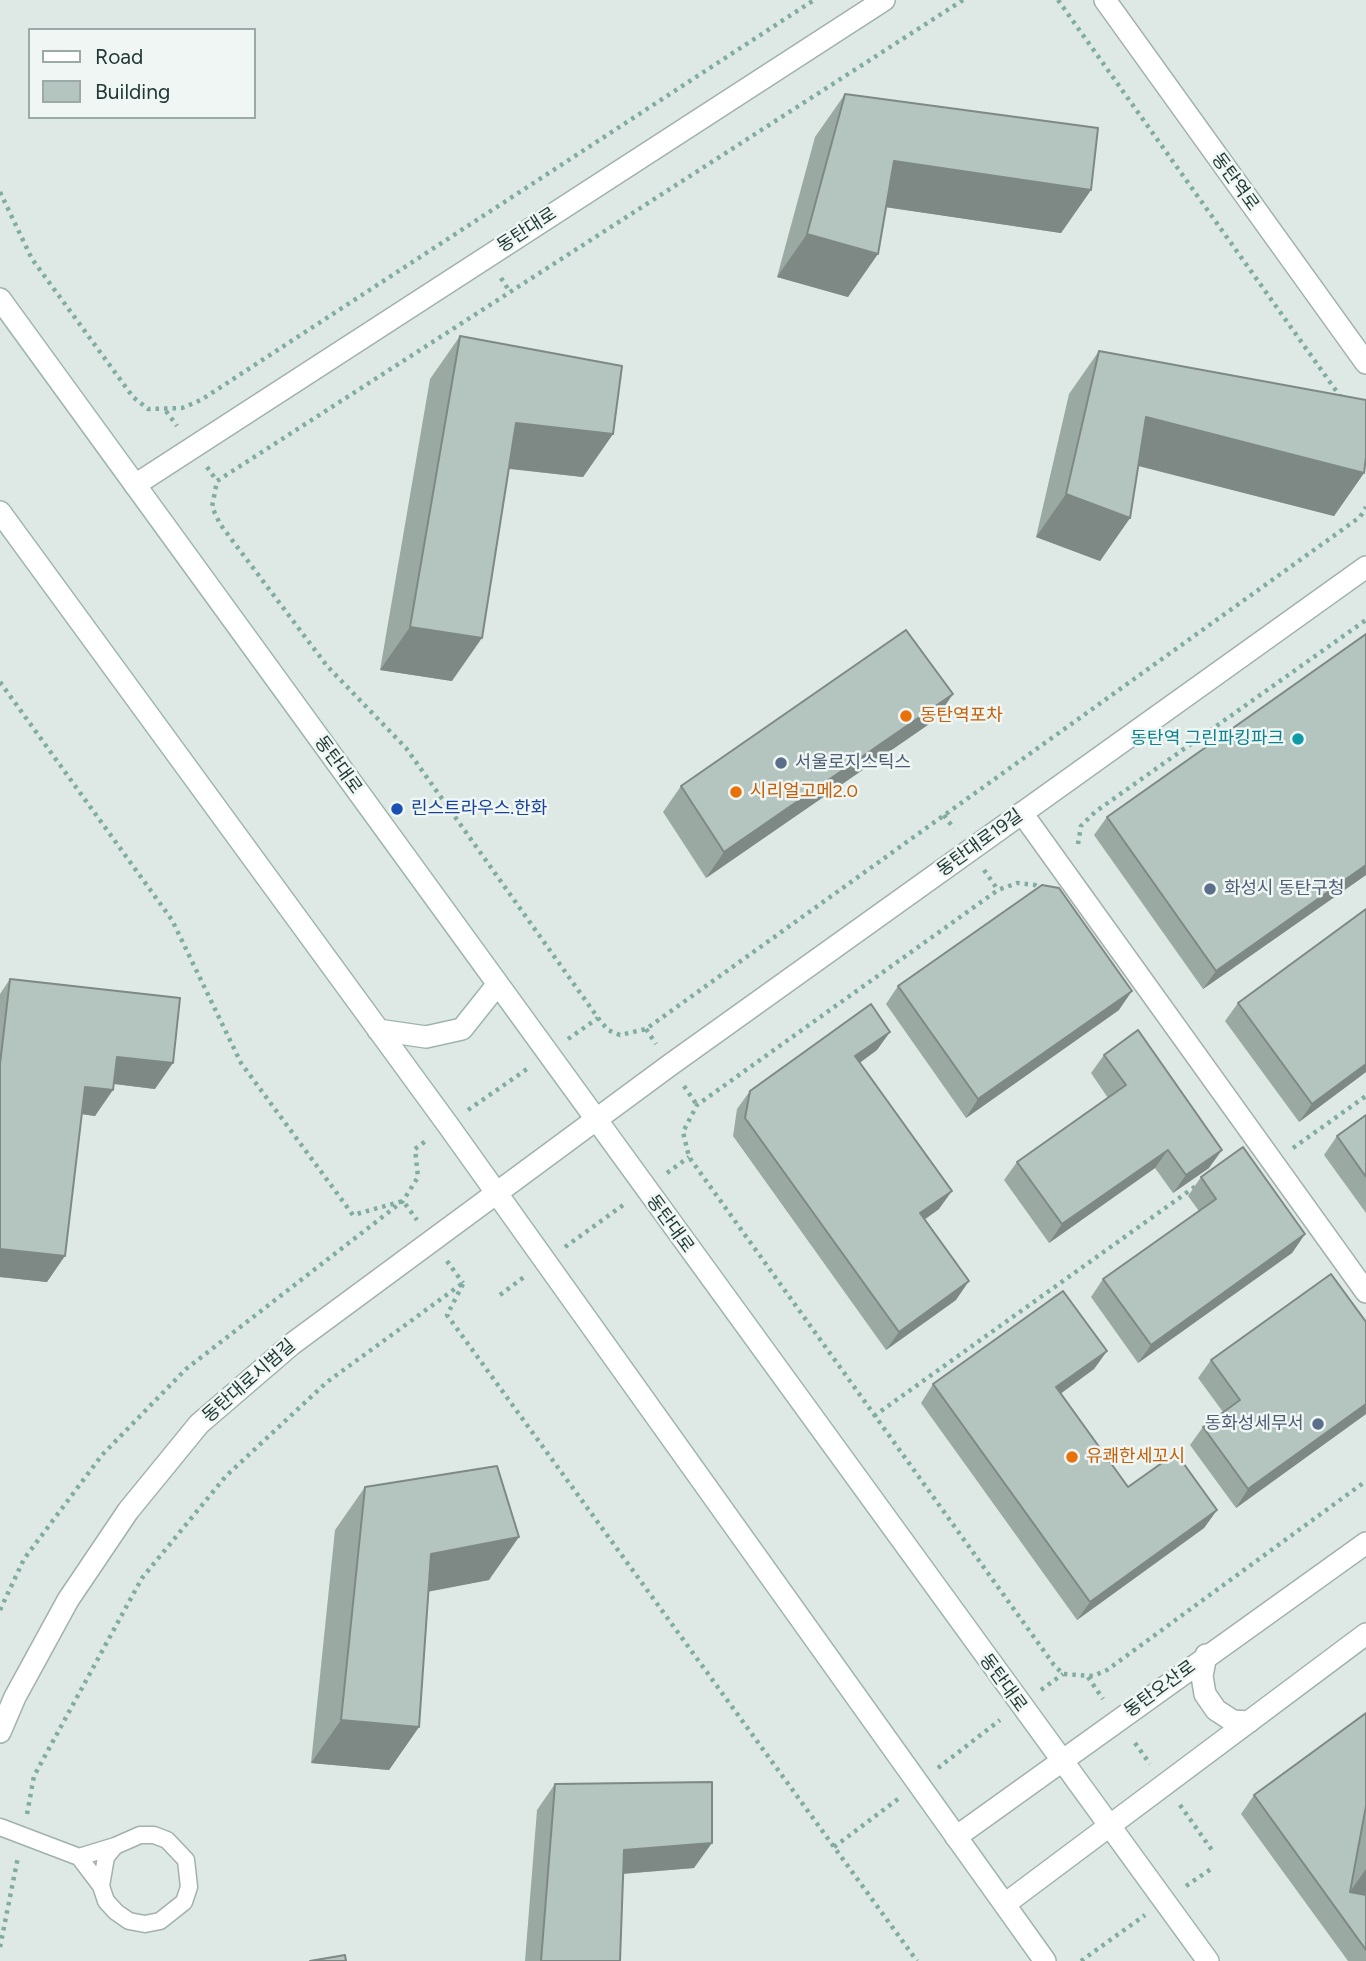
<!DOCTYPE html>
<html>
<head>
<meta charset="utf-8">
<style>
  body { margin:0 }
  #map { position:relative; width:1366px; height:1961px; overflow:hidden; background:#dee9e5; font-family:Figtree,sans-serif }
  canvas { display:block }
  .legend { position:absolute; left:28px; top:28px; width:228px; height:91px; box-sizing:border-box; background:#eff6f3; border:2px solid #9caaa7; margin:0; padding:9px 12px; list-style:none; font-size:21px; color:#203934 }
  .legend li { display:flex; align-items:center; gap:14px; height:35px }
  .legend b { width:35px; border:2px solid #9caaa7 }
</style>
</head>
<body>
<div id="map">
<canvas width="1366" height="1961"></canvas>
<ul class="legend">
<li><b style="height:9px;background:#fff"></b>Road</li>
<li><b style="height:19px;background:#b4c4be"></b>Building</li>
</ul>
</div>
<script>
const g = document.querySelector('canvas').getContext('2d');
g.lineJoin = 'round';
function toPath(rows) {
  const path = new Path2D();
  for (const r of rows) {
    path.moveTo(r[0], r[1]);
    for (let i = 2; i < r.length; i += 2) path.lineTo(r[i], r[i + 1]);
  }
  return path;
}
function trace(path, color, width, dash) {
  g.strokeStyle = color;
  g.lineWidth = width;
  g.lineCap = dash ? 'butt' : 'round';
  g.setLineDash(dash || []);
  g.stroke(path);
}
function fill(path, color) {
  g.fillStyle = color;
  g.fill(path, 'evenodd');
}
function write(font, color, halo, rows, align = 'center') {
  g.font = font + ' Figtree,"Noto Sans KR",sans-serif';
  g.lineWidth = 5;
  g.setLineDash([]);
  g.textBaseline = 'middle';
  g.strokeStyle = halo;
  g.fillStyle = color;
  for (const [text, x, y, turn = 0] of rows) {
    g.save();
    g.translate(x, y);
    g.rotate((+turn || 0) * Math.PI / 180);
    g.textAlign = isNaN(turn) ? turn : align;
    if (halo) g.strokeText(text, 0, 0);
    g.fillText(text, 0, 0);
    g.restore();
  }
}
const service = toPath([
  [0,1827,79,1857,101,1886,106,1901,116,1912,129,1921,145,1924,160,1921,184,1902,189,1887,186,1860,167,1840,154,1835,140,1835,115,1846,79,1857],
  [101,1886,106,1857,115,1846]
]);
const minor = toPath([
  [135,485,884,0],
  [1022,813,1366,1292]
]);
const tertiary = toPath([
  [1105,0,1366,363],
  [1206,1655,1202,1676,1205,1694,1216,1710,1233,1721,1249,1722],
  [0,1732,15,1697,68,1600,128,1511,199,1424,292,1344,670,1065,1366,567],
  [956,1837,1366,1543],
  [1005,1904,1366,1634]
]);
const secondary = toPath([
  [0,299,1208,1961],
  [0,512,448,1125,1045,1961],
  [378,1030,426,1037,462,1029,497,985]
]);
trace(service, '#a1b1ac', 19);
trace(minor, '#a1b1ac', 24);
trace(tertiary, '#a1b1ac', 24);
trace(secondary, '#9eb5ae', 24);
trace(toPath([
  [963,0,217,481,212,507,220,524,327,666,406,748,598,1018,608,1030,620,1035,646,1029,1360,517,1366,507],
  [1058,0,1342,399],
  [0,192,32,259,133,397,148,409,182,408,201,400,814,0],
  [501,278,510,292],
  [166,411,177,426],
  [207,467,217,481],
  [0,682,172,920,241,1063,353,1215,403,1201,417,1220],
  [944,815,954,829],
  [1078,844,1081,826,1095,812,1366,620],
  [984,870,998,890],
  [1043,891,1035,885,1017,883,998,890,697,1105,683,1132,689,1157,1054,1665,1063,1674,1093,1676,1107,1670,1366,1481],
  [646,1029,656,1044],
  [568,1039,598,1018],
  [684,1086,697,1105],
  [468,1110,527,1069],
  [1293,1148,1366,1096],
  [667,1173,689,1157],
  [565,1247,626,1203],
  [447,1261,463,1283],
  [463,1284,447,1315,917,1961],
  [500,1295,524,1277],
  [874,1416,1196,1186],
  [0,1610,24,1559,102,1455,186,1369,403,1201,418,1177,415,1149,427,1140],
  [1088,1677,1103,1699],
  [1041,1690,1063,1674],
  [1135,1743,1150,1764],
  [938,1768,1000,1720],
  [1180,1805,1214,1853],
  [27,1814,34,1776,142,1578,226,1476,327,1382,463,1283],
  [834,1847,898,1799],
  [1186,1886,1214,1867],
  [0,1947,18,1857],
  [1081,1961,1145,1915]
]), '#80aca1', 4.5, [3.5, 5]);
trace(service, '#fff', 16);
trace(minor, '#fff', 21);
trace(tertiary, '#fff', 21);
trace(secondary, '#fff', 21);
fill(toPath([
  [845,94,1091,190,1061,233,886,207,848,297,777,277,815,137],
  [460,336,613,434,583,477,509,469,452,681,380,670,430,379],
  [1099,351,1364,473,1334,516,1138,466,1130,518,1100,561,1036,537,1069,394],
  [953,694,935,720,706,878,663,812,681,786],
  [1107,817,1366,875,1203,989,1094,835],
  [1366,909,1366,1072,1299,1122,1225,1021,1238,1003],
  [10,979,155,1089,114,1084,95,1116,82,1114,47,1282,0,1277,0,994],
  [898,986,1119,1010,966,1118,886,1004],
  [877,1050,860,1063,939,1209,924,1220,956,1300,886,1350,733,1136,737,1109,750,1091],
  [1104,1055,1209,1168,1173,1193,1155,1168,1049,1243,1004,1180,1017,1162,1108,1098,1091,1073],
  [1366,1115,1366,1213,1324,1155,1337,1136],
  [1201,1177,1305,1234,1292,1253,1138,1363,1091,1297,1103,1279,1199,1211,1188,1196],
  [1366,1322,1366,1414,1236,1508,1190,1445,1203,1427,1223,1412,1198,1378,1211,1360],
  [1107,1351,1094,1369,1061,1393,1128,1487,1217,1510,1204,1528,1077,1620,921,1403,933,1384],
  [365,1487,489,1580,429,1591,419,1727,389,1770,311,1763,335,1530],
  [1366,1713,1366,1961,1348,1961,1241,1814,1254,1795],
  [555,1784,694,1868,623,1874,620,1961,525,1961,537,1810]
]), '#9ba9a3');
fill(toPath([
  [894,161,1091,190,1061,233,864,204],
  [807,234,878,254,848,297,777,277],
  [1146,417,1364,473,1334,516,1116,460],
  [516,423,613,434,583,477,486,466],
  [1066,494,1130,518,1100,561,1036,537],
  [410,627,482,638,452,681,380,670],
  [953,694,935,720,706,878,724,852],
  [1366,865,1366,875,1203,989,1216,971],
  [1132,991,1119,1010,966,1118,978,1099],
  [890,1032,877,1050,842,1075,855,1056],
  [117,1057,173,1063,155,1089,99,1082],
  [1366,1064,1366,1072,1299,1122,1312,1104],
  [85,1087,113,1090,95,1116,67,1112],
  [1168,1150,1155,1168,1049,1243,1062,1224],
  [1222,1150,1209,1168,1173,1193,1186,1175],
  [952,1191,939,1209,907,1232,920,1213],
  [1305,1234,1292,1253,1138,1363,1151,1345],
  [0,1249,65,1256,47,1282,0,1277],
  [969,1281,956,1300,886,1350,899,1332],
  [1107,1351,1094,1369,1044,1406,1056,1387],
  [1366,1404,1366,1414,1236,1508,1248,1489],
  [1217,1510,1204,1528,1077,1620,1090,1602],
  [519,1537,489,1580,401,1597,431,1554],
  [341,1720,419,1727,389,1770,311,1763],
  [712,1843,694,1868,606,1875,624,1850],
  [1366,1869,1366,1915,1337,1910]
]), '#7e8985');
const building = toPath([
  [845,94,1098,128,1091,190,894,161,878,254,807,234,845,94],
  [460,336,622,366,613,434,516,423,482,638,410,627,460,336],
  [1099,351,1366,400,1366,457,1364,473,1146,417,1130,518,1066,494,1099,351],
  [906,630,953,694,724,852,681,786,906,630],
  [1366,634,1366,865,1216,971,1107,817,1366,634],
  [1042,885,1059,888,1132,991,978,1099,898,986,1042,885],
  [1366,909,1366,1064,1312,1104,1238,1003,1366,909],
  [10,979,180,998,173,1063,117,1057,113,1090,85,1087,65,1256,0,1249,0,1064,10,979],
  [871,1004,890,1032,855,1056,952,1191,920,1213,969,1281,899,1332,745,1118,750,1091,871,1004],
  [1138,1030,1222,1150,1186,1175,1168,1150,1062,1224,1017,1162,1126,1085,1104,1055,1138,1030],
  [1366,1115,1366,1177,1337,1136,1366,1115],
  [1243,1147,1305,1234,1151,1345,1103,1279,1216,1199,1201,1177,1243,1147],
  [1331,1274,1366,1322,1366,1404,1248,1489,1203,1427,1240,1400,1211,1360,1331,1274],
  [1063,1291,1107,1351,1056,1387,1128,1487,1176,1453,1217,1510,1090,1602,933,1384,1063,1291],
  [497,1466,519,1537,431,1554,419,1727,341,1720,365,1487,497,1466],
  [1366,1713,1366,1806,1350,1892,1366,1895,1366,1950,1254,1795,1366,1713],
  [712,1782,712,1843,624,1850,620,1961,541,1961,555,1784,712,1782],
  [345,1955,346,1961,310,1961,345,1955]
]);
fill(building, '#b4c4be');
trace(building, '#7e8985', 2);
for (const [x, y, r, color] of [
  [906,716,7,"#e8710a"],
  [1298,739,7,"#0f9aa8"],
  [781,763,7,"#5c6f8a"],
  [736,792,7,"#e8710a"],
  [397,809,7,"#1a4fb4"],
  [1210,889,7,"#5c6f8a"],
  [1318,1424,7,"#5c6f8a"],
  [1072,1457,7,"#e8710a"]
]) {
  const dot = new Path2D();
  dot.arc(x, y, r, 0, 2 * Math.PI);
  g.fillStyle = color;
  g.fill(dot);
  trace(dot, '#eff6f3', 2.5);
}
write('18px', '#203934', '#eff6f3', [
  ["동탄역로",1235,182,54],
  ["동탄대로",527,230,-33],
  ["동탄대로",338,765,54],
  ["동탄대로19길",980,843,-36],
  ["동탄대로",670,1224,54],
  ["동탄대로시범길",249,1381,-41],
  ["동탄대로",1003,1683,54],
  ["동탄오산로",1160,1689,-36]
]);
write('18px', '#c56008', '#eff6f3', [
  ["동탄역포차",920,716],
  ["시리얼고메2.0",750,792],
  ["유쾌한세꼬시",1086,1457]
], 'left');
write('18px', '#0d838f', '#eff6f3', [
  ["동탄역 그린파킹파크",1284,739]
], 'right');
write('18px', '#4e5e75', '#eff6f3', [
  ["서울로지스틱스",795,763],
  ["화성시 동탄구청",1224,889],
  ["동화성세무서",1304,1424,"right"]
], 'left');
write('18px', '#164399', '#eff6f3', [
  ["린스트라우스.한화",411,809]
], 'left');
</script>
</body>
</html>
